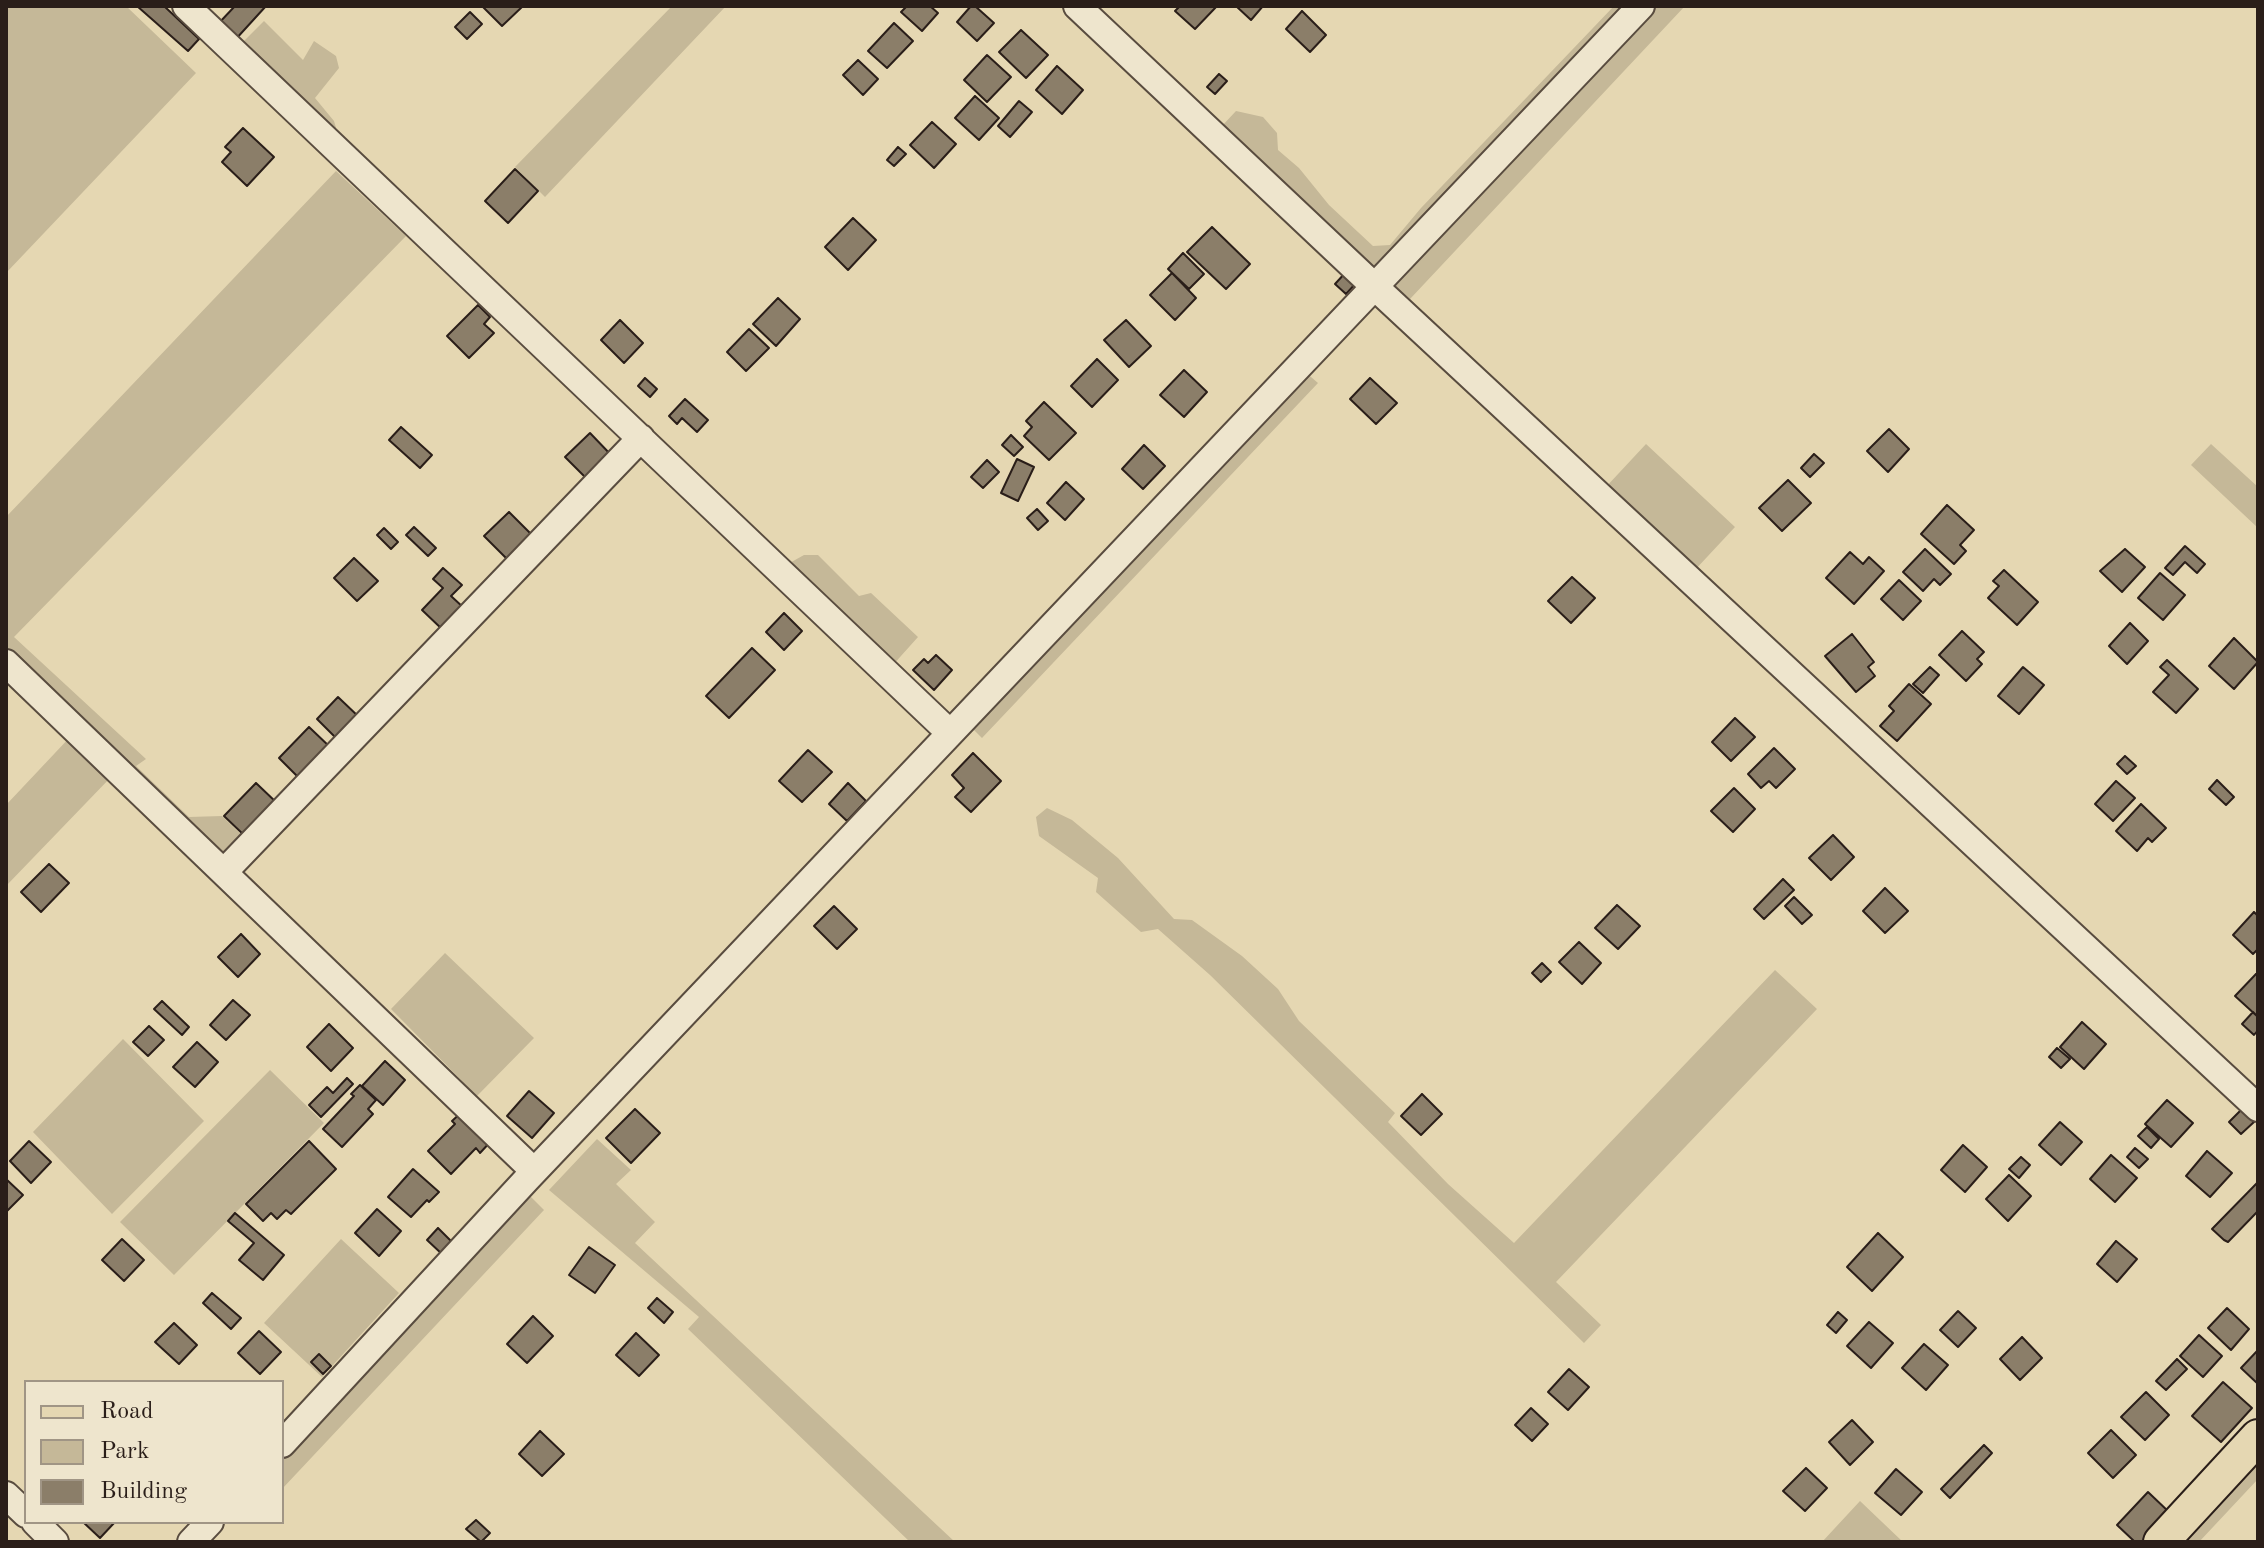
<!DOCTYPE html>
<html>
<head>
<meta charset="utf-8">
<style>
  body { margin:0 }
  #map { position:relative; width:2264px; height:1548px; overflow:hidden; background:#e5d7b2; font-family:"Old Standard TT",serif }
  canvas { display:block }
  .frame { position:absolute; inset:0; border:8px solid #2a1e19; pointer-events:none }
  .legend { position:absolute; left:24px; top:1380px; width:260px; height:144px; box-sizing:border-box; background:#eee5cd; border:2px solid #a09585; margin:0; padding:10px 14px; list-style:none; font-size:24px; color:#2a1e19 }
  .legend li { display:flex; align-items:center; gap:16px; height:40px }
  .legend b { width:40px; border:2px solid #a09585 }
</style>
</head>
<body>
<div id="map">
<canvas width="2264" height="1548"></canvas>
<div class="frame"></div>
<ul class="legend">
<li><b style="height:10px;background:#e5d7b2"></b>Road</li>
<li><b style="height:22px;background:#c5b898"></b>Park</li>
<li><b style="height:22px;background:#8b7e69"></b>Building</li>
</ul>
</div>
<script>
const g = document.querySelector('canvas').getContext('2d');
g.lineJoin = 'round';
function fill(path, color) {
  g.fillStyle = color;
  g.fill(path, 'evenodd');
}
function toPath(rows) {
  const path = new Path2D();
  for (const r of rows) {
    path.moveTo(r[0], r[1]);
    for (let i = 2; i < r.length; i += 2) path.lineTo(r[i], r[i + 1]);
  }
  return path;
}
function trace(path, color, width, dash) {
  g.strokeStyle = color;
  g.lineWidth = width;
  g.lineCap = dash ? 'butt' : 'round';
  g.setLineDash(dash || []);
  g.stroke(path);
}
fill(toPath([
  [6,6,126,6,196,73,6,273],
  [672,6,726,6,545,197,515,167],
  [1614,6,1685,6,1410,299,1394,287,1221,127,1236,111,1263,117,1277,133,1278,150,1299,168,1329,205,1373,246,1390,245,1421,208],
  [264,21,303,60,314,41,336,56,339,68,315,98,334,121,340,141,238,47],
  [336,171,406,236,14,637,146,759,136,766,189,817,222,816,248,841,224,864,6,653,6,517],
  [1304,371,1318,383,982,738,968,724],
  [1646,444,1735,527,1694,571,1605,488],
  [2211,444,2258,487,2258,528,2191,465],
  [804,555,818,555,859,596,871,593,918,637,892,666,786,565],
  [71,736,112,776,6,886,6,805],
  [1047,808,1072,820,1118,858,1174,919,1192,920,1242,956,1278,989,1299,1021,1395,1113,1388,1122,1448,1184,1514,1243,1775,970,1817,1009,1556,1282,1601,1325,1584,1343,1210,975,1158,929,1141,932,1096,892,1098,878,1039,836,1036,817],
  [445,953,534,1038,477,1096,391,1009],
  [123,1039,204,1121,112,1214,33,1132],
  [270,1070,324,1123,174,1275,120,1222],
  [597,1139,631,1170,616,1184,655,1222,635,1243,955,1542,910,1542,688,1329,699,1317,549,1190],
  [528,1194,544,1210,282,1489,282,1456],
  [341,1239,399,1293,322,1377,264,1323],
  [2249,1461,2258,1470,2258,1479,2199,1542,2173,1542],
  [1860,1501,1903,1542,1822,1542]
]), '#c5b898');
const building = toPath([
  [137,6,164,6,199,39,188,51,137,6],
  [235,6,266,6,235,40,218,24,235,6],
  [482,6,523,6,502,26,482,6],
  [907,6,930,6,938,13,922,31,901,12,907,6],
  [971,6,975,6,994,23,977,41,957,22,971,6],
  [1180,6,1217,6,1195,29,1175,11,1180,6],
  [1236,6,1263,6,1251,20,1236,6],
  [1302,11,1326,35,1310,52,1286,29,1302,11],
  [470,12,482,24,467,39,455,27,470,12],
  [894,23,913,41,887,68,868,51,894,23],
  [1021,30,1048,55,1026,78,999,52,1021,30],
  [987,55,1011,77,987,102,964,80,987,55],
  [858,60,878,79,863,95,843,75,858,60],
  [1057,66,1083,90,1062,114,1036,90,1057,66],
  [1219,74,1227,81,1215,94,1207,87,1219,74],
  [975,96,999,118,979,140,955,118,975,96],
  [1019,101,1032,112,1010,137,998,126,1019,101],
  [932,122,956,144,934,168,910,145,932,122],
  [243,128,274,157,247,186,222,162,231,152,225,147,243,128],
  [898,147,906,154,894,166,887,160,898,147],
  [515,169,538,191,508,223,485,201,515,169],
  [853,218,876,240,848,270,825,247,853,218],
  [1212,227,1250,264,1226,289,1187,252,1212,227],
  [1183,253,1204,274,1189,289,1168,269,1183,253],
  [1346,272,1357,282,1346,294,1335,284,1346,272],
  [1172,273,1196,298,1175,320,1150,295,1172,273],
  [778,298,800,319,776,346,753,324,778,298],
  [478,305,490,317,484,324,494,333,469,358,447,336,478,305],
  [620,320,643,343,624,363,601,340,620,320],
  [1126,320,1151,346,1129,367,1104,340,1126,320],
  [749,329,769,348,746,371,727,352,749,329],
  [1097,359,1118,380,1092,407,1071,386,1097,359],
  [1184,370,1207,392,1184,417,1160,395,1184,370],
  [645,378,657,389,650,397,638,386,645,378],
  [1370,378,1397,403,1376,424,1350,399,1370,378],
  [685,399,708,420,697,432,682,418,677,424,669,416,685,399],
  [1044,402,1076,433,1049,460,1024,436,1032,427,1026,421,1044,402],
  [401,427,432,455,420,468,389,440,401,427],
  [1889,429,1909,449,1888,472,1867,451,1889,429],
  [590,433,613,457,589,481,565,457,590,433],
  [1011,435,1023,447,1014,456,1002,445,1011,435],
  [1144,445,1165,466,1143,489,1122,469,1144,445],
  [1814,454,1824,463,1810,477,1801,468,1814,454],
  [1017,459,1034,467,1018,501,1001,493,1017,459],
  [987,460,999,472,983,488,971,477,987,460],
  [1788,480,1811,503,1782,531,1759,508,1788,480],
  [1066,482,1084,499,1065,520,1047,503,1066,482],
  [1947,505,1974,530,1960,545,1966,551,1954,564,1921,534,1947,505],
  [1037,509,1048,521,1038,530,1027,518,1037,509],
  [509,512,532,535,508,560,484,536,509,512],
  [414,527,436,548,428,556,406,535,414,527],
  [384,528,398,542,391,549,377,535,384,528],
  [2185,546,2205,564,2197,573,2185,562,2173,575,2165,568,2185,546],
  [1925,549,1951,574,1940,585,1934,579,1923,591,1903,572,1925,549],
  [2125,549,2145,567,2122,592,2100,571,2125,549],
  [1850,552,1863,564,1869,557,1884,571,1854,604,1826,578,1850,552],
  [354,558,378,581,357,601,334,578,354,558],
  [443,568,462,585,451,596,465,609,444,631,422,610,443,588,433,579,443,568],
  [2004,570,2038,602,2017,625,1988,598,1999,586,1993,581,2004,570],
  [2160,573,2185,595,2163,620,2138,598,2160,573],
  [1572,577,1595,598,1571,623,1548,601,1572,577],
  [1899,580,1921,601,1903,620,1881,599,1899,580],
  [784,613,802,631,784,650,766,632,784,613],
  [2130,623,2148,641,2127,664,2109,646,2130,623],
  [1962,631,1984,652,1977,659,1982,664,1966,681,1939,655,1962,631],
  [1852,634,1874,662,1868,667,1875,676,1856,692,1825,656,1852,634],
  [2234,638,2258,662,2234,689,2209,666,2234,638],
  [752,648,775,670,729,718,706,696,752,648],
  [936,655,952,670,934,690,913,670,924,659,928,663,936,655],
  [2167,660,2198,689,2176,713,2153,692,2169,675,2160,667,2167,660],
  [1930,667,1939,675,1923,693,1913,684,1930,667],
  [2023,667,2044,685,2019,714,1998,696,2023,667],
  [1909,684,1931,704,1897,741,1880,726,1894,711,1889,706,1909,684],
  [338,697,360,718,338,740,317,719,338,697],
  [1735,718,1755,737,1731,761,1712,742,1735,718],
  [309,727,331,748,301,780,279,758,309,727],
  [1774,748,1795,769,1776,788,1769,781,1761,788,1748,774,1774,748],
  [808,750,832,772,802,802,779,781,808,750],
  [973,753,1001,781,971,812,955,797,964,788,952,775,973,753],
  [2125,756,2136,766,2127,774,2117,764,2125,756],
  [2217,780,2234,797,2226,805,2209,789,2217,780],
  [2116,781,2135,798,2113,821,2095,804,2116,781],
  [256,783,278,804,246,837,224,816,256,783],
  [848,783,866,801,847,821,829,804,848,783],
  [1734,788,1755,809,1733,832,1711,811,1734,788],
  [2141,804,2166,828,2152,842,2148,838,2137,851,2116,831,2141,804],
  [1833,835,1854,857,1831,880,1809,858,1833,835],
  [49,864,69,883,41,912,21,892,49,864],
  [1783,879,1794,890,1764,919,1754,909,1783,879],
  [1885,888,1908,911,1885,933,1863,911,1885,888],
  [1794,897,1812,915,1802,924,1785,906,1794,897],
  [1617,905,1640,926,1618,949,1595,928,1617,905],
  [834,906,857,929,837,949,814,926,834,906],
  [2254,912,2258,916,2258,949,2253,954,2233,935,2254,912],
  [241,934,260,954,238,977,218,957,241,934],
  [1579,942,1601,963,1582,984,1559,962,1579,942],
  [1542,963,1551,972,1541,982,1532,973,1542,963],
  [2256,974,2258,976,2258,1017,2235,996,2256,974],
  [233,1000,250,1015,226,1040,210,1025,233,1000],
  [162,1001,189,1027,182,1035,154,1009,162,1001],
  [2253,1012,2258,1017,2258,1030,2254,1035,2242,1024,2253,1012],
  [2082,1022,2106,1044,2084,1069,2060,1047,2082,1022],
  [329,1024,353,1048,331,1071,307,1047,329,1024],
  [149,1026,164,1040,148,1056,133,1042,149,1026],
  [197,1042,218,1062,195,1087,173,1067,197,1042],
  [2057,1048,2070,1059,2061,1068,2049,1057,2057,1048],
  [385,1061,405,1080,383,1105,362,1086,385,1061],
  [347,1078,353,1084,321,1117,309,1105,327,1087,333,1093,347,1078],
  [360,1085,376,1100,368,1109,373,1114,342,1147,323,1129,354,1096,351,1094,360,1085],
  [529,1091,554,1113,532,1138,507,1116,529,1091],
  [1422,1094,1442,1114,1421,1135,1401,1116,1422,1094],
  [2167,1100,2193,1123,2171,1147,2145,1124,2167,1100],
  [635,1109,660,1133,631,1163,606,1138,635,1109],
  [2242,1109,2254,1122,2241,1134,2229,1122,2242,1109],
  [464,1110,493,1139,480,1153,476,1148,451,1174,428,1151,455,1124,452,1121,464,1110],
  [2060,1122,2082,1142,2061,1165,2039,1145,2060,1122],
  [2147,1127,2159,1139,2151,1148,2138,1136,2147,1127],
  [29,1141,51,1162,31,1183,10,1161,29,1141],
  [309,1141,336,1169,291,1214,286,1210,277,1219,271,1213,263,1221,246,1204,309,1141],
  [1963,1145,1987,1167,1965,1192,1941,1170,1963,1145],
  [2135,1148,2148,1159,2139,1168,2127,1157,2135,1148],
  [2207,1151,2232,1173,2210,1197,2186,1176,2207,1151],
  [2111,1155,2137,1178,2115,1202,2090,1179,2111,1155],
  [2021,1157,2030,1165,2019,1178,2009,1169,2021,1157],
  [413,1169,439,1192,429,1202,427,1200,411,1217,388,1197,413,1169],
  [2009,1175,2031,1196,2008,1221,1986,1199,2009,1175],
  [6,1179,23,1195,6,1212,6,1179],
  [2258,1182,2258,1211,2228,1242,2224,1240,2212,1229,2258,1182],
  [377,1209,401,1231,379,1256,355,1233,377,1209],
  [235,1213,284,1255,263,1280,239,1260,254,1243,228,1221,235,1213],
  [438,1228,454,1244,443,1255,427,1240,438,1228],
  [1878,1233,1903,1257,1872,1291,1847,1267,1878,1233],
  [122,1239,144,1260,124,1281,102,1260,122,1239],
  [2116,1241,2137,1259,2117,1282,2097,1264,2116,1241],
  [589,1247,615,1265,595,1293,569,1275,589,1247],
  [212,1293,241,1318,231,1329,203,1303,212,1293],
  [657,1298,673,1312,664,1323,648,1308,657,1298],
  [2227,1308,2249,1329,2231,1350,2208,1328,2227,1308],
  [1958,1311,1976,1328,1958,1347,1940,1330,1958,1311],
  [1838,1312,1847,1320,1836,1333,1827,1325,1838,1312],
  [533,1316,553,1336,527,1363,507,1344,533,1316],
  [1869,1322,1893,1343,1871,1368,1847,1346,1869,1322],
  [174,1323,197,1345,179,1364,155,1342,174,1323],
  [259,1331,281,1352,260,1374,238,1353,259,1331],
  [636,1333,659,1355,639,1376,616,1355,636,1333],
  [2199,1335,2222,1356,2203,1377,2180,1356,2199,1335],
  [2022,1337,2042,1358,2020,1380,2000,1359,2022,1337],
  [1924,1344,1948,1365,1926,1390,1902,1368,1924,1344],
  [2258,1350,2258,1384,2241,1368,2258,1350],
  [319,1354,331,1366,323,1374,311,1362,319,1354],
  [2177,1359,2187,1369,2166,1390,2156,1381,2177,1359],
  [1569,1369,1589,1387,1568,1410,1548,1392,1569,1369],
  [2223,1382,2252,1408,2221,1442,2192,1416,2223,1382],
  [2146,1392,2169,1415,2145,1440,2121,1417,2146,1392],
  [1531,1408,1548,1424,1532,1441,1515,1425,1531,1408],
  [1852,1420,1873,1442,1850,1465,1829,1442,1852,1420],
  [2111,1430,2136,1455,2113,1478,2088,1453,2111,1430],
  [540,1431,564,1454,542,1476,519,1454,540,1431],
  [1984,1445,1992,1453,1950,1498,1941,1489,1984,1445],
  [1806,1468,1827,1488,1805,1511,1783,1491,1806,1468],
  [1896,1469,1922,1492,1901,1515,1875,1493,1896,1469],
  [2148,1492,2170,1513,2143,1542,2135,1542,2117,1525,2148,1492],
  [476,1520,490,1533,481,1542,466,1529,476,1520],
  [83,1522,115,1522,100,1538,83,1522]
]);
fill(building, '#8b7e69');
trace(building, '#2a1e19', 2);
const minor = toPath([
  [186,6,950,733],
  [1077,6,1375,287,2258,1108],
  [6,663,534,1171],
  [224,872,641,438],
  [282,1444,527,1179,1641,6],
  [6,1495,26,1514],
  [35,1522,55,1542],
  [191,1542,210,1522]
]);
const major = toPath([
  [2161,1542,2258,1437]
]);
trace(minor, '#594c3f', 30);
trace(major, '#2a1e19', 38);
trace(minor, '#eee5cd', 26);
trace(major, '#e5d7b2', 34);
</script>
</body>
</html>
